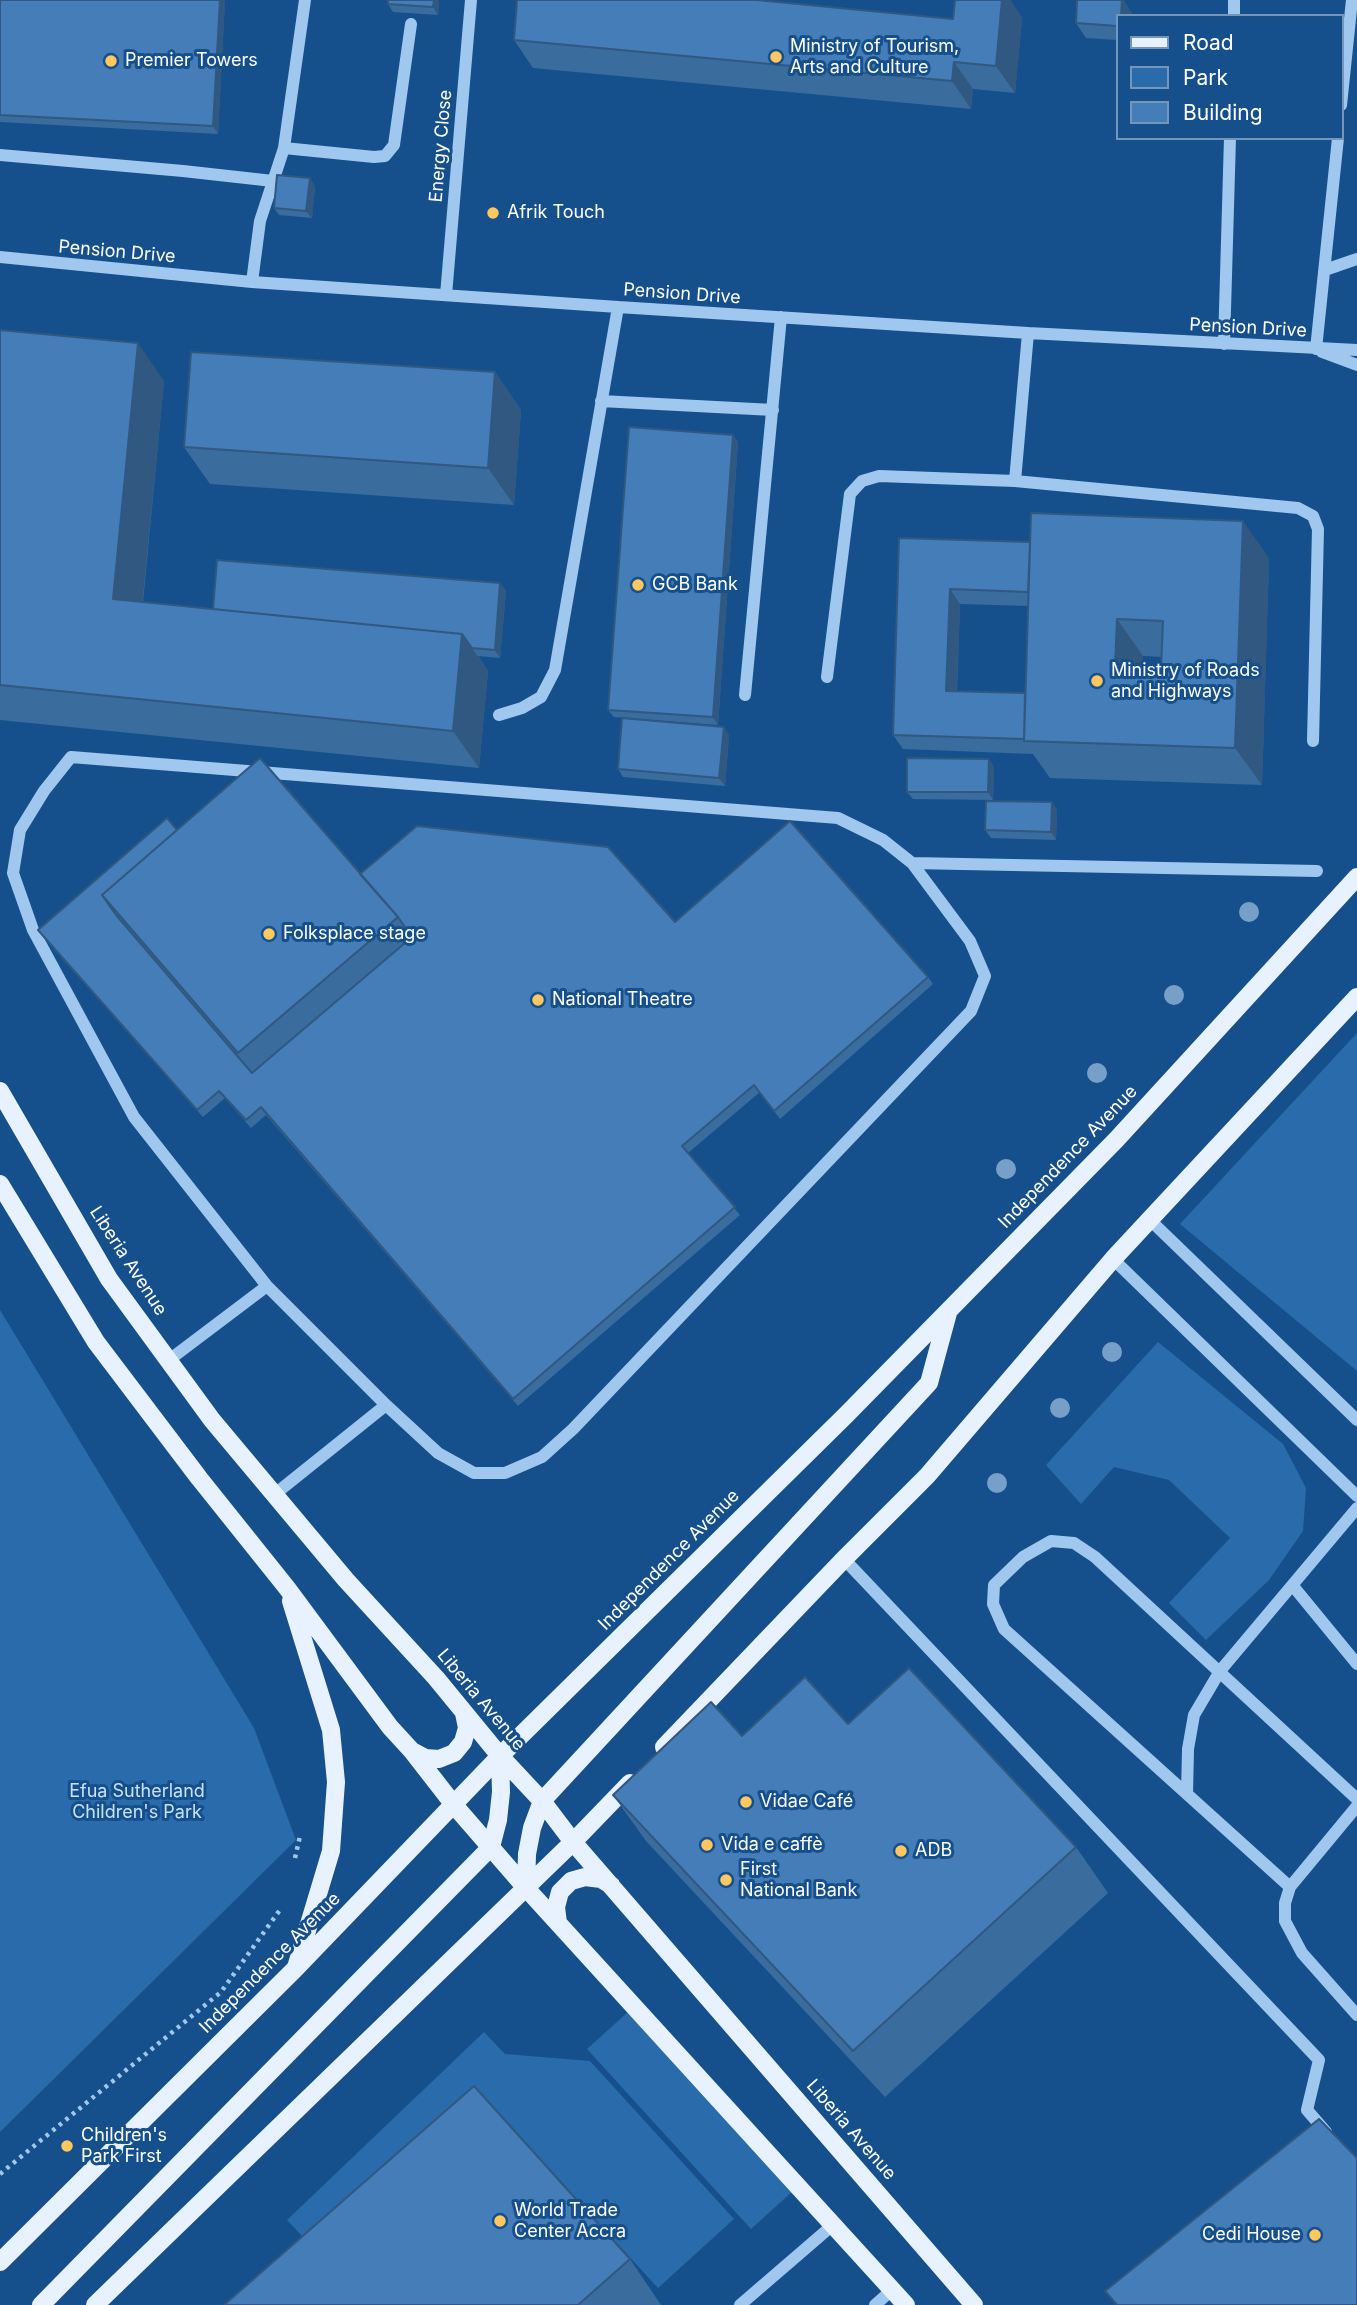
<!DOCTYPE html>
<html>
<head>
<meta charset="utf-8">
<style>
  body { margin:0 }
  #map { position:relative; width:1357px; height:2305px; overflow:hidden; background:#16508c; font-family:Inter,sans-serif }
  canvas { display:block }
  .legend { position:absolute; left:1116px; top:14px; width:228px; height:126px; box-sizing:border-box; background:#16508c; border:2px solid #7396ba; margin:0; padding:9px 12px; list-style:none; font-size:21px; color:#fff }
  .legend li { display:flex; align-items:center; gap:14px; height:35px }
  .legend b { width:35px; border:2px solid #7396ba }
</style>
</head>
<body>
<div id="map">
<canvas width="1357" height="2305"></canvas>
<ul class="legend">
<li><b style="height:9px;background:#e8f2ff"></b>Road</li>
<li><b style="height:19px;background:#296bab"></b>Park</li>
<li><b style="height:19px;background:#447db7"></b>Building</li>
</ul>
</div>
<script>
const g = document.querySelector('canvas').getContext('2d');
g.lineJoin = 'round';
function fill(path, color) {
  g.fillStyle = color;
  g.fill(path, 'evenodd');
}
function toPath(rows) {
  const path = new Path2D();
  for (const r of rows) {
    path.moveTo(r[0], r[1]);
    for (let i = 2; i < r.length; i += 2) path.lineTo(r[i], r[i + 1]);
  }
  return path;
}
function trace(path, color, width, dash) {
  g.strokeStyle = color;
  g.lineWidth = width;
  g.lineCap = dash ? 'butt' : 'round';
  g.setLineDash(dash || []);
  g.stroke(path);
}
function write(font, color, halo, rows, align = 'center') {
  g.font = font + ' Inter,sans-serif';
  g.lineWidth = 6;
  g.setLineDash([]);
  g.textBaseline = 'middle';
  g.strokeStyle = halo;
  g.fillStyle = color;
  for (const [text, x, y, turn = 0] of rows) {
    g.save();
    g.translate(x, y);
    g.rotate((+turn || 0) * Math.PI / 180);
    g.textAlign = isNaN(turn) ? turn : align;
    if (halo) g.strokeText(text, 0, 0);
    g.fillText(text, 0, 0);
    g.restore();
  }
}
fill(toPath([
  [1357,1033,1357,1371,1180,1224],
  [0,1310,254,1728,296,1840,0,2132],
  [1158,1342,1283,1444,1306,1488,1303,1531,1269,1580,1206,1640,1169,1603,1230,1538,1169,1480,1114,1467,1081,1504,1046,1465],
  [628,2012,793,2191,751,2229,587,2049],
  [484,2032,505,2054,590,2061,734,2219,658,2288,510,2127,257,2278,302,2236,287,2220]
]), '#296bab');
trace(toPath([
  [295,1858,300,1836],
  [0,2174,221,1992,282,1907]
]), '#a0c8ef', 4.5, [3.5, 5]);
trace(toPath([
  [1234,16,1234,0],
  [1341,105,1352,0],
  [284,148,374,157,385,156,394,145,411,24],
  [0,155,183,171,273,181],
  [0,257,252,282,618,307,1028,333,1357,350],
  [1325,270,1357,259],
  [252,282,260,221,284,148,305,0],
  [446,295,471,0],
  [1224,344,1230,138],
  [1316,349,1338,138],
  [1322,352,1357,365],
  [601,401,773,410],
  [1015,481,1028,333],
  [827,677,850,494,862,481,879,476,1015,481,1298,508,1313,516,1318,529,1313,741],
  [745,695,781,317],
  [499,715,522,708,541,697,555,670,618,307],
  [71,757,838,818,883,840,912,863,970,941,985,976,971,1011,573,1429,542,1457,505,1473,474,1473,438,1453,386,1405,267,1286,134,1117,33,930,13,873,20,830,44,791,71,757],
  [912,863,1317,871],
  [1149,1219,1357,1420],
  [1113,1259,1357,1496],
  [169,1360,267,1286],
  [275,1494,386,1405],
  [844,1559,1319,2060,1307,2110,1326,2132],
  [1293,1586,1357,1664],
  [1187,1794,1188,1749,1194,1715,1220,1671,1357,1508],
  [1357,1806,1290,1887,1285,1903,1285,1921,1302,1953,1357,2015],
  [1290,1887,1004,1629,993,1604,994,1585,1023,1557,1051,1541,1074,1543,1095,1557,1357,1799],
  [740,2305,834,2224],
  [875,2305,893,2289]
]), '#a0c8ef', 12);
trace(toPath([
  [0,1091,109,1279,212,1420,346,1580,436,1678,500,1756,542,1801,573,1842,974,2305],
  [0,1184,96,1342,199,1478,287,1588,390,1727,412,1751,454,1805,526,1888,906,2305],
  [291,1601,331,1730,336,1782,331,1851,297,1964],
  [664,1747,844,1559,927,1476,1113,1259,1357,997],
  [412,1751,425,1758,439,1759,454,1753,463,1742,467,1728,464,1713],
  [526,1888,527,1854,532,1828,542,1801,929,1383,948,1313],
  [558,1923,556,1907,560,1892,571,1881,585,1877,601,1879,611,1885],
  [0,2262,296,1968,500,1756,846,1415,1116,1140,1357,877],
  [41,2305,491,1847,498,1820,501,1792,500,1756],
  [95,2305,573,1842,630,1783]
]), '#e8f2ff', 18);
g.fillStyle = '#77a0c9';
for (const [x, y] of [
  [1249,912],
  [1174,995],
  [1097,1073],
  [1006,1169],
  [1112,1352],
  [1060,1408],
  [997,1483]
]) {
  g.beginPath();
  g.arc(x, y, 10, 0, 2 * Math.PI);
  g.fill();
}
fill(toPath([
  [0,0,225,0,218,134,0,122],
  [388,0,439,0,438,15,393,12,388,4],
  [955,0,1010,0,1022,18,1015,93,973,89,971,109,533,68,514,40,953,19],
  [1132,13,1117,16,1117,40,1086,38,1076,23],
  [315,186,312,218,279,215,274,208],
  [0,330,164,381,143,602,213,609,500,583,506,591,500,658,478,656,488,671,479,768,0,720],
  [495,372,521,410,514,505,210,484,184,447],
  [733,435,738,442,718,725,614,717,608,710],
  [899,538,1269,558,1262,785,1050,778,1033,754,903,749,893,735],
  [960,604,1028,606,1025,693,957,691],
  [1143,656,1162,657,1161,668,1142,668],
  [729,735,725,786,623,777,618,769],
  [994,766,993,800,913,799,907,792],
  [1057,809,1056,840,991,838,985,830],
  [177,830,360,874,675,922,928,977,933,984,780,1119,760,1092,688,1153,740,1215,518,1406,266,1115,251,1128,225,1098,203,1117,43,937,38,930],
  [848,1724,1076,1847,1108,1893,885,2097,646,1841,613,1795,742,1736],
  [630,2259,661,2305,224,2305]
]), '#3a6c9d');
fill(toPath([
  [220,0,225,0,218,134,213,126],
  [434,0,439,0,438,15,433,7],
  [1002,0,1010,0,1022,18,1015,93,996,66],
  [1122,0,1124,0,1132,13,1132,16,1121,16],
  [954,62,973,89,971,109,952,81],
  [310,178,315,186,312,218,306,211],
  [138,343,164,381,139,636,113,599],
  [495,372,521,410,514,505,488,468],
  [733,435,738,442,718,725,713,717],
  [1243,521,1269,558,1262,785,1235,748],
  [500,583,506,591,500,658,495,650],
  [950,589,960,604,956,705,946,691],
  [1117,619,1143,656,1141,704,1115,666],
  [462,634,488,671,479,768,453,731],
  [724,727,729,735,725,786,719,778],
  [989,759,994,766,993,800,988,792],
  [1052,802,1057,809,1056,840,1051,832]
]), '#305880');
const building = toPath([
  [0,0,220,0,213,126,0,115,0,0],
  [388,0,434,0,433,7,388,4,388,0],
  [517,0,757,0,953,19,955,0,1002,0,996,66,954,62,952,81,514,40,517,0],
  [1077,0,1122,0,1121,16,1117,16,1117,26,1076,23,1077,0],
  [277,175,310,178,306,211,274,208,277,175],
  [0,330,138,343,113,599,462,634,453,731,0,685,0,330],
  [191,352,495,372,488,468,184,447,191,352],
  [629,427,733,435,713,717,608,710,629,427],
  [1031,513,1243,521,1235,748,1024,741,1031,513],
  [1117,619,1163,621,1161,668,1115,666,1117,619],
  [899,538,1030,542,1028,592,950,589,946,691,1025,693,1024,739,893,735,899,538],
  [217,560,500,583,495,650,472,648,462,634,213,609,217,560],
  [622,718,724,727,719,778,618,769,622,718],
  [260,758,398,917,238,1053,102,895,260,758],
  [907,758,989,759,988,792,907,792,907,758],
  [986,801,1052,802,1051,832,985,830,986,801],
  [167,818,177,830,102,895,116,915,252,1073,412,937,398,917,360,874,417,826,608,847,675,922,790,821,928,977,774,1111,754,1085,682,1146,735,1207,513,1399,261,1107,246,1120,219,1091,197,1110,38,930,167,818],
  [909,1668,1076,1847,853,2051,613,1795,711,1702,742,1736,805,1677,848,1724,909,1668],
  [474,2086,630,2259,578,2305,224,2305,474,2086],
  [1319,2119,1357,2158,1357,2305,1117,2305,1105,2291,1319,2119]
]);
fill(building, '#447db7');
trace(building, '#305880', 2);
for (const [x, y, r, color] of [
  [776,57,7,"#ffc85e"],
  [111,61,7,"#ffc85e"],
  [493,213,7,"#ffc85e"],
  [638,585,7,"#ffc85e"],
  [1097,681,7,"#ffc85e"],
  [269,934,7,"#ffc85e"],
  [538,1000,7,"#ffc85e"],
  [746,1802,7,"#ffc85e"],
  [707,1845,7,"#ffc85e"],
  [901,1851,7,"#ffc85e"],
  [726,1880,7,"#ffc85e"],
  [67,2146,7,"#ffc85e"],
  [500,2221,7,"#ffc85e"],
  [1315,2235,7,"#ffc85e"]
]) {
  const dot = new Path2D();
  dot.arc(x, y, r, 0, 2 * Math.PI);
  g.fillStyle = color;
  g.fill(dot);
  trace(dot, '#16508c', 2.5);
}
write('18px', '#fff', '#16508c', [
  ["Ministry of Tourism,",790,47],
  ["Arts and Culture",790,68],
  ["Premier Towers",125,61],
  ["Afrik Touch",507,213],
  ["GCB Bank",652,585],
  ["Ministry of Roads",1111,671],
  ["and Highways",1111,692],
  ["Folksplace stage",283,934],
  ["National Theatre",552,1000],
  ["Vidae Café",760,1802],
  ["Vida e caffè",721,1845],
  ["ADB",915,1851],
  ["First",740,1870],
  ["National Bank",740,1891],
  ["Children's",81,2136],
  ["Park First",81,2157],
  ["World Trade",514,2211],
  ["Center Accra",514,2232],
  ["Cedi House",1301,2235,"right"]
], 'left');
write('18px', '#fff', '#16508c', [
  ["Energy Close",441,146,-85],
  ["Pension Drive",117,252,5],
  ["Pension Drive",682,294,4],
  ["Pension Drive",1248,328,3],
  ["Independence Avenue",1068,1157,-46],
  ["Liberia Avenue",128,1261,57],
  ["Independence Avenue",669,1560,-45],
  ["Liberia Avenue",481,1700,50],
  ["Independence Avenue",270,1963,-45],
  ["Liberia Avenue",851,2130,49]
]);
write('18px', '#c7e1fb', '#16508c', [
  ["Efua Sutherland",137,1792],
  ["Children's Park",137,1813]
]);
</script>
</body>
</html>
